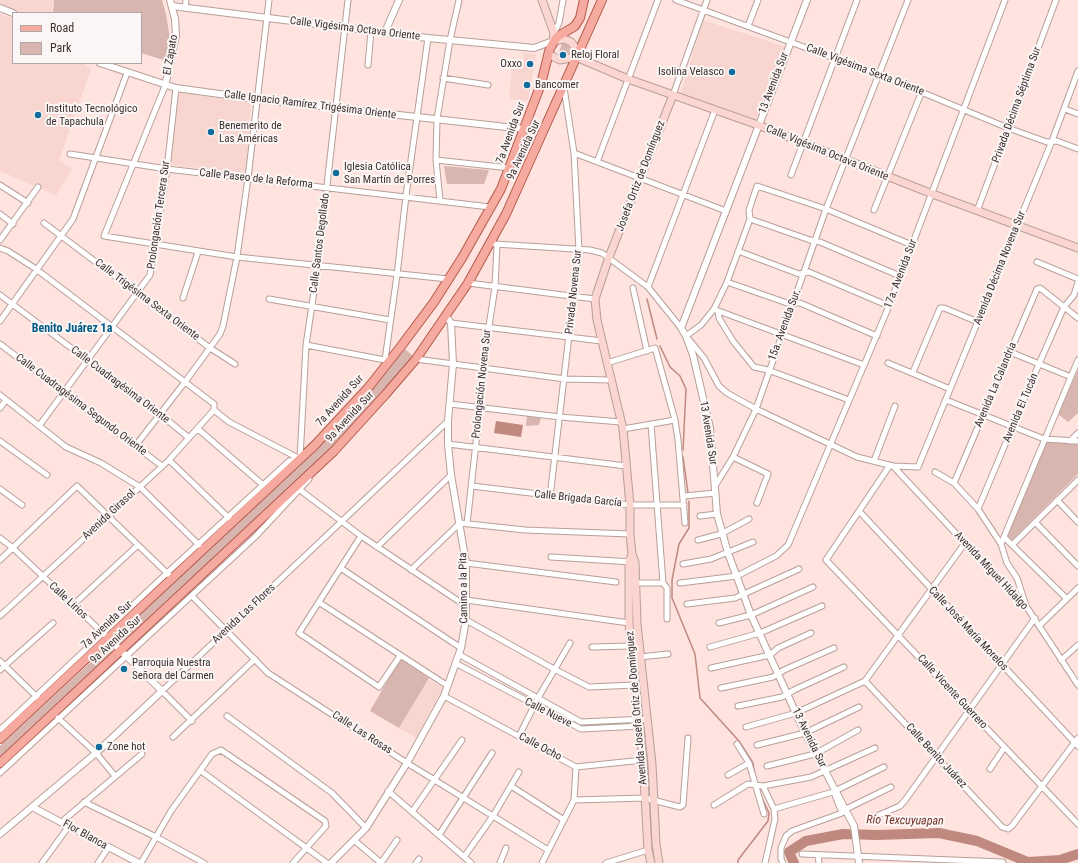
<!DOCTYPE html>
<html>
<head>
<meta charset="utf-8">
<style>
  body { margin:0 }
  #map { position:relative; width:1078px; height:863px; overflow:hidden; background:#fee3de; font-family:"Roboto Condensed",sans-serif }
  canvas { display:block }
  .legend { position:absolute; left:12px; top:12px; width:130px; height:52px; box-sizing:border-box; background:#fbf6f5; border:1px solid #aea7a6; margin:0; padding:5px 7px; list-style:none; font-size:12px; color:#3b312f }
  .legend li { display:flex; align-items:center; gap:8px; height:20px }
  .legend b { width:20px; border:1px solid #aea7a6 }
</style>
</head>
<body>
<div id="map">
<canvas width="1078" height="863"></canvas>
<ul class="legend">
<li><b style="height:5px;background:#f7aa9f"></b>Road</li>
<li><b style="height:11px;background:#d9b5af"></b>Park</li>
</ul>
</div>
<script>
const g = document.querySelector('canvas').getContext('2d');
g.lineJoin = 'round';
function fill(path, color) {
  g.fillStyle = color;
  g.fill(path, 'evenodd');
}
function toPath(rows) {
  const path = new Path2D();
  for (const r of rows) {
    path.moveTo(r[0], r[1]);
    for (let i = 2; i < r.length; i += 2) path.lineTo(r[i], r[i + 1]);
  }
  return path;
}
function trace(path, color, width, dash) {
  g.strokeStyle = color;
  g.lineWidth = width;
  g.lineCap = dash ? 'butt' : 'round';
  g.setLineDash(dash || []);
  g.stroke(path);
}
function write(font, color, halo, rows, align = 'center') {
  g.font = font + ' "Roboto Condensed",sans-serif';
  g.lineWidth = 4;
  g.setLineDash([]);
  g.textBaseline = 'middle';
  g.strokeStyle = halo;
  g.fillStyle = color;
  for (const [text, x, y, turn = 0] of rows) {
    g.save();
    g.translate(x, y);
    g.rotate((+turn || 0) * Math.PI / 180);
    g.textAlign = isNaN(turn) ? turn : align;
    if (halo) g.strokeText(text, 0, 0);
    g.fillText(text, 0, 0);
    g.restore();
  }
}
fill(toPath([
  [0,0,53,0,52,13,18,13,0,4],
  [0,14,13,19,13,63,83,63,91,69,59,160,72,170,56,195,0,171],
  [703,20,786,47,754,123,680,96],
  [523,53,536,54,528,101,509,99,512,65,519,66,520,62,524,63],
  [178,92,251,103,246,173,171,165],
  [428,679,443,688,416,738,399,728]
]), '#f8d6cf');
fill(toPath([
  [54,0,162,0,166,14,169,33,170,62,141,53,141,13,53,13],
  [562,43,568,45,571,49,570,55,564,57,558,56],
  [444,166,489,170,484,184,447,184],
  [405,349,413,356,377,400,346,434,122,646,115,638,318,449,369,394],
  [1078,370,1078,413,1068,422,1058,414],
  [527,415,541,418,539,425,526,426],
  [1046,442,1078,443,1078,474,1012,540,1007,536],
  [108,646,115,653,0,760,0,746],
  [400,659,429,678,399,728,370,711]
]), '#d9b5af');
fill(toPath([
  [496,421,523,425,521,437,494,433]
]), '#bf8980');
trace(toPath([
  [647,299,657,339],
  [660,346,670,367,680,376,686,389,683,450],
  [683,457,688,493],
  [689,501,689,528,679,544,672,580,672,598,695,654,700,698,739,741,753,763,755,776],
  [738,863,738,860,768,821,769,813,762,798]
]), '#bf8980', 1.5);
trace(toPath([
  [794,863,789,852,806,841,843,834,877,835,939,833,977,841,1028,862,1060,860,1078,854]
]), '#bf8980', 10);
const minor = toPath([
  [676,0,880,75,1008,128,1047,142,1057,141,1078,149],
  [185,8,186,0],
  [748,26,758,0],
  [554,33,559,23,563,0],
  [368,65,371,31],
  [443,78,488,85],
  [165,86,104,236,237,257,448,279],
  [673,95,707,0],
  [1065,109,1078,114],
  [574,153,726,211],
  [70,154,167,169,490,207],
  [436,160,510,168],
  [597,162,658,0],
  [791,175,857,0],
  [0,185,28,203],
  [440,200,436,160,437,119,450,40,459,0],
  [874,210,922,91],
  [977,211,1056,0],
  [0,214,13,224],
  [750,219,810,240,820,242,900,276],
  [44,223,210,348,235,364],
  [0,240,38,187],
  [495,244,590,250,602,253,648,287,681,328],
  [912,245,826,209,757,186,749,210,750,219,727,282,714,309,701,325,686,336,704,358,719,386,727,393,756,409,857,457,893,466,918,467,1052,141,1078,71],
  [0,248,8,251,36,269,185,382,214,404,214,410,229,422,300,459],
  [738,251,799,274,809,272,889,306],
  [1037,262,1078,279],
  [727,282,787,303,800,303,877,336],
  [468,283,595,299],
  [648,287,715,110],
  [633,288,647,351],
  [0,295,160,414,189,438],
  [183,298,198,252],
  [269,299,390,320],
  [716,310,864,365],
  [718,311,719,318,733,341,754,367,768,370,849,400],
  [0,321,73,219,127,73],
  [451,323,602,341],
  [0,344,162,466],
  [306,345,385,360],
  [1010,352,1071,377],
  [416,359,565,379,611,380],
  [388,362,385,360,397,275,406,196,428,38],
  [607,363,655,348,675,420,678,440,685,523],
  [888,363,950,389],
  [913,372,940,308,944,308,978,322],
  [0,395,66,447,101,463,140,487,199,545],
  [946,400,1044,439,1078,441],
  [450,404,560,417,621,422],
  [0,408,6,400],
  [651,424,663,583,667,588,667,619],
  [39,426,150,275,167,169,176,88],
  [198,429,263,485],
  [623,429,675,420],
  [0,441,47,475],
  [1070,441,1078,433],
  [448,444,626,466],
  [136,445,185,382,220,334,223,326,237,257,248,178,269,0],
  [733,457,768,474,757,503],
  [300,459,306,345,318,265,348,0],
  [169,460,230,519],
  [874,461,895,406],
  [890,465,826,560,1078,824],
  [893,466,1003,584,1026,606,1078,685],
  [935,472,954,483,978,509,1001,544,1007,563,1017,578,1026,606],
  [954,483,1037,289,1040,288,1078,318],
  [472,486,630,505,684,505],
  [715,486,733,457,756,409,826,209,908,0],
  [0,489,22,505],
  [300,490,361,536,466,606],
  [684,496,716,493],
  [550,497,579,250,574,153,564,88],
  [1057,500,1078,522],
  [978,509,1039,364,1064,307,1074,295,1078,282],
  [859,511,1078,746],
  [700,516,717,514],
  [1035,522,1078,566],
  [467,524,489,326,495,287,497,245],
  [361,536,299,633,379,687,400,656],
  [1004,537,1067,599],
  [0,538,13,548,105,635],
  [698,540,721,534,749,519],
  [1001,544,1078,360],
  [1013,544,1078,480],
  [377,547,451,475],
  [551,557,632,562],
  [0,560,77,486,169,575],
  [466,563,616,582],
  [683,564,711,559,753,542],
  [342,569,461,648],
  [411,570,460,523,525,530,630,534],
  [635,583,663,583],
  [680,583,737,576,776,556,788,545,889,306,1005,0],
  [192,596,268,673,407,763,548,850],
  [466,600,629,623],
  [320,603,448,686],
  [687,604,735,598,799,569],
  [72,606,138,545],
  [0,616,169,460,214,410],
  [466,620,554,669,589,687,635,685],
  [719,623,751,615,813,587],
  [1040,625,1078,588],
  [592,647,631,646],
  [710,647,760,633,822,606],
  [460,655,581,722,647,719],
  [640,657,668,654],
  [1061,660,1078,645],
  [0,661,38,698],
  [457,664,581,729,641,726],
  [711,668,770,655,778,648,811,633],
  [0,670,53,623],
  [865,681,1002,827,1008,829,1012,826,1078,738],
  [721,688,773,677,784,670,834,648],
  [444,696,576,767,643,760],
  [738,706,782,697,794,690,844,667],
  [227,716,332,793,366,828],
  [58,718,96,753,115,776],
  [192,721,162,691,448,421],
  [746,727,796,713,865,681,965,543],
  [0,730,167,573,289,461,299,459],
  [519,736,538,698,570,643],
  [173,737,255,659],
  [737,744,749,763,764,814],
  [757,745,805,733,859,707],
  [767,766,815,754,858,730],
  [990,769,1004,748],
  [201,771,327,863],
  [0,773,255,537,309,479],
  [728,775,749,763],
  [511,786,564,820],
  [763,786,774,809,775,819,765,863],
  [388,791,471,863],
  [574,800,645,798,680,807,683,805,688,738],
  [84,802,156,837,204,863],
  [714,805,748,784,763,786,811,777,875,748],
  [774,809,833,792,884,767],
  [846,809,891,787],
  [412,812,462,740],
  [872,818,900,806,906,799,1035,618],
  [439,835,492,753],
  [354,840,381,863],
  [802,854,1003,862],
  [818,855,819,863],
  [464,857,493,816,519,772],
  [42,863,66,830,65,819,142,754],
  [98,863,108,848],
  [141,863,171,811,212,754,221,750,325,821,326,826,293,863],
  [381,863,397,840],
  [416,863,419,859],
  [500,863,506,848],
  [542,863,574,800,576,767],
  [606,863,648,850],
  [783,863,781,859,781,848,786,836,792,831,842,813,835,795]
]);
const tertiary = toPath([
  [807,0,681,328,686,336,693,355,710,428,717,514,728,553,751,615,805,733,854,826,859,863],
  [172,6,428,38,534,48,553,41],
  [0,8,13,13],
  [385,32,399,0],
  [100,63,176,88,256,99,524,129],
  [165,86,176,36,175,19,170,0],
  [32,807,139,863],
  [0,834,96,753,162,691,108,638],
  [331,863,366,828,407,763,444,696,461,648,466,620,466,563,451,475,448,444,448,421,453,364,451,323,446,316]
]);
const secondary = toPath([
  [542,0,554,33,553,41,564,39,571,42,575,47,576,57],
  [548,54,560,60,576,57],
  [576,57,628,79,758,125,930,193,1078,248],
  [632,554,629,562,629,623,643,760,648,850,651,863],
  [659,863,656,844,652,764,637,624,635,562,632,554,630,534,630,505,623,429,597,320,595,299,609,257,673,95]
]);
const primary = toPath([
  [0,739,315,445,368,388,402,345,434,302,462,258,501,189,541,84,550,48,557,37,575,26,580,18,584,0],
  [0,763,334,451,385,395,416,359,468,283,506,214,602,0]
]);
trace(minor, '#b89f9a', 7);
trace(tertiary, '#b89f9a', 8);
trace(secondary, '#b89f9a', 9);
trace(primary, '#b25b4e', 10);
trace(minor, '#fff', 5);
trace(tertiary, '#fff', 6);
trace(secondary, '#fbd5cf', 7);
trace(primary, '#f7aa9f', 8);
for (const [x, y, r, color] of [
  [563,55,4,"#126c9b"],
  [530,64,4,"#126c9b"],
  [732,72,4,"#126c9b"],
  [527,85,4,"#126c9b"],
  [38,115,4,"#126c9b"],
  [211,132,4,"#126c9b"],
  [336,173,4,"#126c9b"],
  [124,669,4,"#126c9b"],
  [99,747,4,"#126c9b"]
]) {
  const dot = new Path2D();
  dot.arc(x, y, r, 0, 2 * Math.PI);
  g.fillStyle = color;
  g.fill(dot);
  trace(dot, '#fbf6f5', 1.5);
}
write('11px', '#3b312f', '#fbf6f5', [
  ["Calle Vigésima Octava Oriente",355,29,7],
  ["El Zapato",171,55,-80],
  ["Calle Vigésima Sexta Oriente",865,70,21],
  ["13 Avenida Sur",774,83,-69],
  ["Calle Ignacio Ramírez Trigésima Oriente",310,105,7],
  ["Privada Décima Séptima Sur",1017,105,-70],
  ["7a Avenida Sur",511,133,-70],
  ["9a Avenida Sur",524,150,-65],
  ["Calle Vigésima Octava Oriente",827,153,22],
  ["Josefa Ortiz de Domínguez",641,176,-69],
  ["Calle Paseo de la Reforma",256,179,6],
  ["Prolongación Tercera Sur",159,215,-82],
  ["Calle Santos Degollado",320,243,-83],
  ["Avenida Décima Novena Sur",1000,268,-68],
  ["17a. Avenida Sur",901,274,-69],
  ["Privada Novena Sur",574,292,-84],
  ["Calle Trigésima Sexta Oriente",147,300,37],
  ["15a. Avenida Sur.",785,325,-70],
  ["Prolongación Novena Sur",482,384,-84],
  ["Calle Cuadragésima Oriente",120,385,37],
  ["Avenida La Calandria",996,385,-67],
  ["7a Avenida Sur",340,401,-48],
  ["Calle Cuadragésima Segundo Oriente",81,405,37],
  ["Avenida El Tucán",1021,408,-67],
  ["9a Avenida Sur",350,417,-47],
  ["13 Avenida Sur",708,433,81],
  ["Calle Brigada García",578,499,6],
  ["Avenida Girasol",109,515,-43],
  ["Avenida Miguel Hidalgo",991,571,47],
  ["Camino a la Pita",464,588,-91],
  ["Calle Lirios",68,601,43],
  ["Avenida Las Flores",244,614,-43],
  ["7a Avenida Sur",107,625,-43],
  ["Calle José María Morelos",968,629,47],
  ["9a Avenida Sur",116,640,-43],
  ["Calle Vicente Guerrero",952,692,47],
  ["Avenida Josefa Ortiz de Domínguez",637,708,-95],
  ["Calle Nueve",548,713,27],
  ["Calle Las Rosas",362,733,33],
  ["13 Avenida Sur",809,738,64],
  ["Calle Ocho",540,747,28],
  ["Calle Benito Juárez",936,756,47],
  ["Flor Blanca",85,835,29]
]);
write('11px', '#3b312f', '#fbf6f5', [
  ["Reloj Floral",571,55],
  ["Oxxo",522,64,"right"],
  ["Isolina Velasco",724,72,"right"],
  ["Bancomer",535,85],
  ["Instituto Tecnológico",46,109],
  ["de Tapachula",46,122],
  ["Benemerito de",219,126],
  ["Las Américas",219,139],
  ["Iglesia Católica",344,167],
  ["San Martín de Porres",344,180],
  ["Parroquia Nuestra",132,663],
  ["Señora del Carmen",132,676],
  ["Zone hot",107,747]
], 'left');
write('bold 12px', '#015a85', '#fbf6f5', [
  ["Benito Juárez 1a",72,329]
]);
write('italic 12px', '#733026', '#fbf6f5', [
  ["Río Texcuyuapan",905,821,1]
]);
</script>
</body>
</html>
